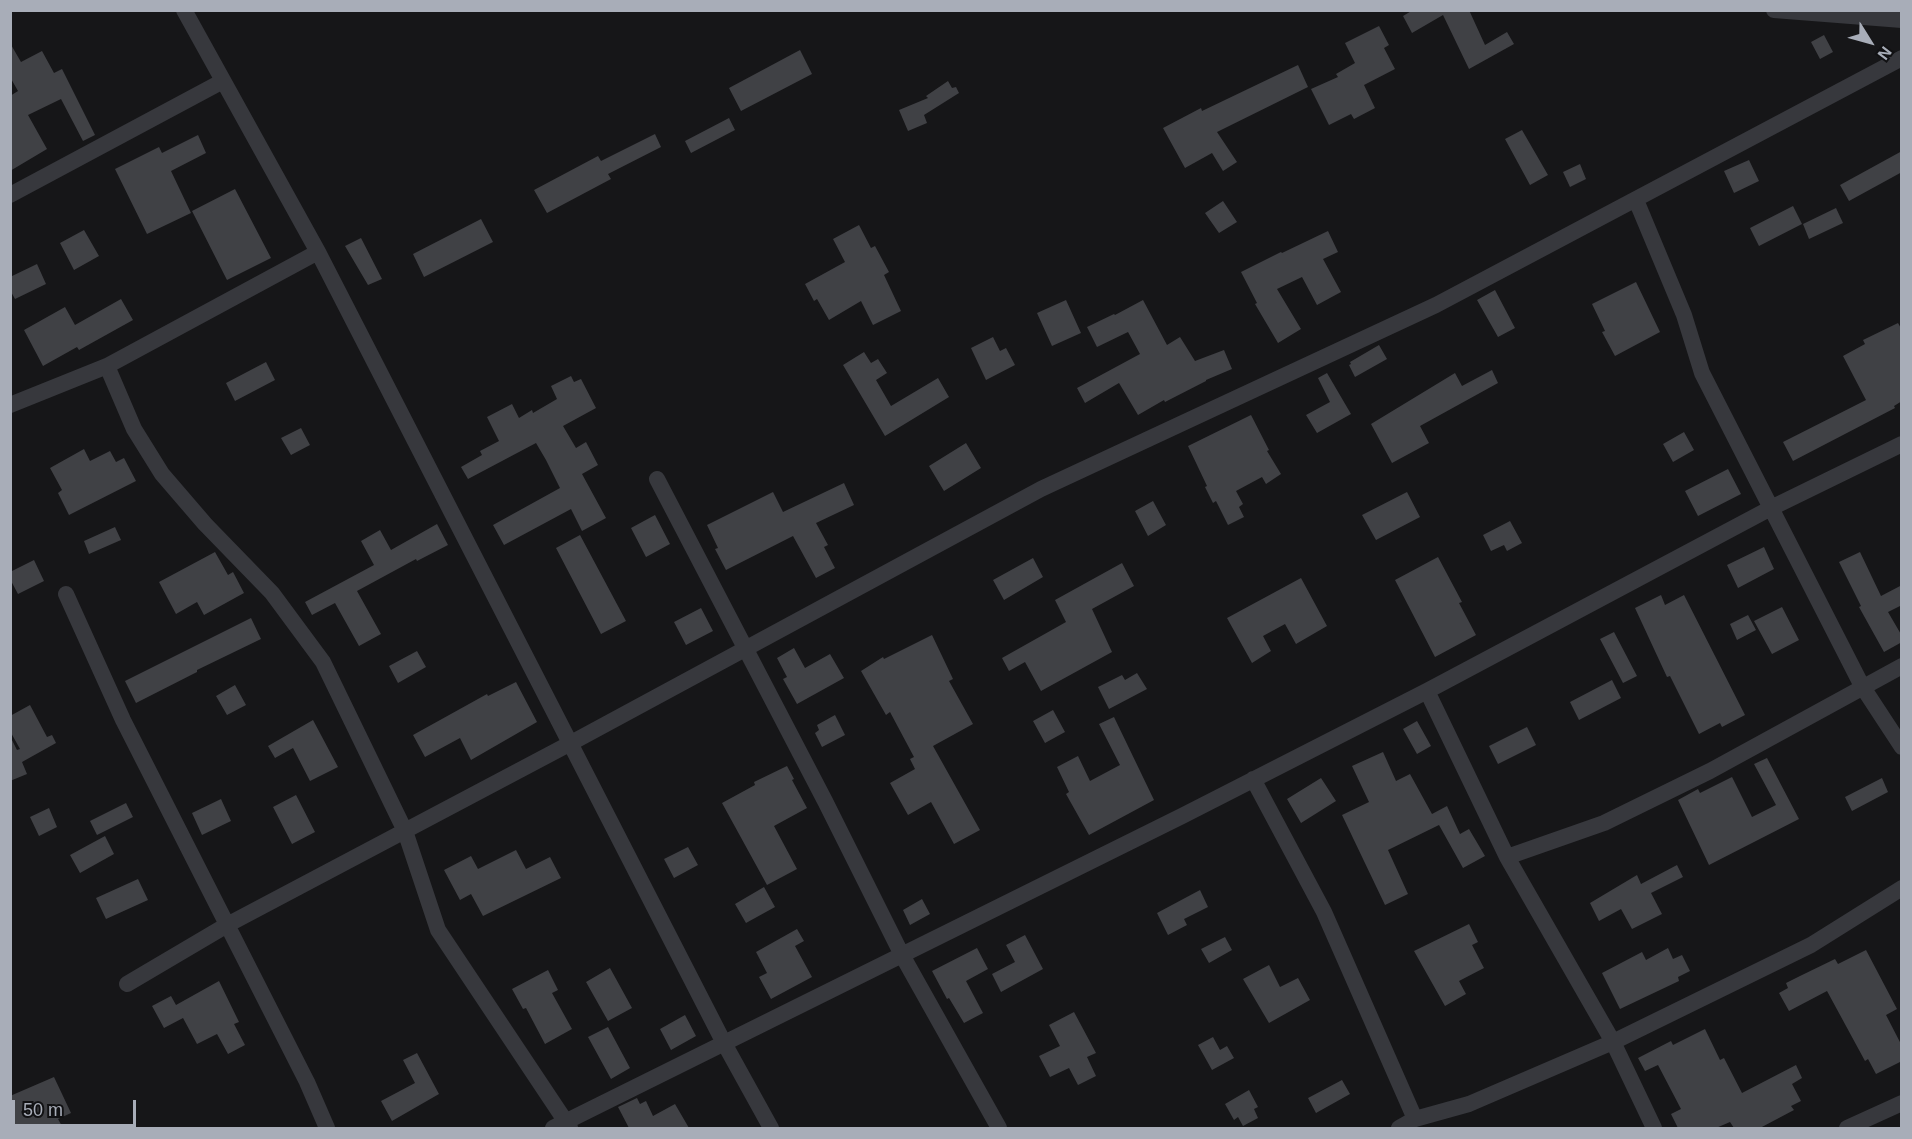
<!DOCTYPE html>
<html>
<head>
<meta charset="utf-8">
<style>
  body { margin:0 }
  #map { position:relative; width:1912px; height:1139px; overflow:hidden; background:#161618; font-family:Arial,sans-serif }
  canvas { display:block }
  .frame { position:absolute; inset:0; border:12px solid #a8adb8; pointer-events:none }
  .north { position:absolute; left:1840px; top:12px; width:60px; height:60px; -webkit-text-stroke:4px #111113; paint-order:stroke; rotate:127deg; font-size:16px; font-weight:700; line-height:24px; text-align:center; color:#a8adb8 }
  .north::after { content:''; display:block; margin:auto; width:21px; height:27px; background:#a8adb8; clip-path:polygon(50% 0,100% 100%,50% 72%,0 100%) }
  .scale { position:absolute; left:12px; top:1100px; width:124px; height:27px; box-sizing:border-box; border:3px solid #a8adb8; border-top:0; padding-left:8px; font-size:18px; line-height:21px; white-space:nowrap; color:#a8adb8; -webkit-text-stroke:4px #111113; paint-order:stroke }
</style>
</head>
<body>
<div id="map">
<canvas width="1912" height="1139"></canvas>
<div class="frame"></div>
<div class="north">N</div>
<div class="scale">50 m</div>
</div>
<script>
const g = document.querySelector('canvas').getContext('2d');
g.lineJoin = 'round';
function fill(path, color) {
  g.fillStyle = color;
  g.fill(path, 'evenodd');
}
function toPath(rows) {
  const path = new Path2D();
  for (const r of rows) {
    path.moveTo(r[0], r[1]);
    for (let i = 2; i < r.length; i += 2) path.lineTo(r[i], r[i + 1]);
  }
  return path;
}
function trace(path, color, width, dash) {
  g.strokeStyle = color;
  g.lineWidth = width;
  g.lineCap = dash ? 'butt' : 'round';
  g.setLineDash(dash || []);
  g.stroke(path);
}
fill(toPath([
  [1413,10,1469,10,1485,45,1507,32,1514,44,1469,69,1443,15,1412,33,1403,16],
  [1379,26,1389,45,1384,48,1395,69,1364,85,1375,108,1354,119,1351,114,1329,125,1311,89,1338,77,1336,74,1355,63,1345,43],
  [1824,35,1833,52,1820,59,1811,42],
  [10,43,21,62,42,51,54,73,62,69,95,135,83,141,61,99,28,115,47,149,10,171,10,96,18,91,10,77],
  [800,50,812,74,741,111,729,88],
  [1298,65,1308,87,1217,132,1237,162,1223,171,1212,153,1185,168,1163,128,1201,108,1202,111],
  [948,81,952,88,956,87,959,93,924,115,927,123,908,131,899,110,928,98,926,96],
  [729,118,735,130,691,153,685,141],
  [1522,130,1548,175,1530,185,1505,139],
  [655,134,661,147,608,174,611,179,547,213,534,190,598,156,601,161],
  [198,135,206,153,171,171,191,213,147,234,115,169,159,147,162,153],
  [1902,151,1902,172,1849,201,1840,185],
  [1749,160,1759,181,1734,193,1724,171],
  [1580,164,1586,179,1570,187,1563,172],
  [235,189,271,258,227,280,192,211],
  [1223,201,1237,222,1219,233,1205,213],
  [1793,206,1802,224,1759,246,1750,228],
  [1836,208,1843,223,1809,239,1803,224],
  [481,219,493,242,424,277,413,254],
  [859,225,871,248,875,246,889,272,884,275,901,311,873,325,861,301,829,320,817,299,814,301,805,284,845,262,833,239],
  [84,230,99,256,74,270,60,243],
  [1328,231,1338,252,1323,259,1341,292,1317,305,1302,277,1277,289,1301,329,1278,343,1255,304,1257,303,1241,272,1281,252,1282,253],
  [361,238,382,279,368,285,345,246],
  [37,264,46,284,15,299,10,290,10,277],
  [1636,282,1660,332,1615,356,1602,332,1605,331,1592,304],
  [1495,290,1515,328,1498,337,1477,300],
  [121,299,133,320,79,350,77,347,43,366,24,330,65,307,75,325],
  [1066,300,1081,333,1052,346,1037,313],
  [1143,300,1167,345,1180,337,1195,361,1224,350,1232,369,1206,380,1206,381,1165,402,1164,400,1138,415,1119,383,1085,403,1077,388,1140,354,1128,332,1097,347,1087,327,1114,314,1115,315],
  [1898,323,1902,330,1902,401,1894,406,1895,408,1793,461,1783,442,1866,400,1843,356,1865,344,1863,340],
  [993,337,1000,351,1006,348,1015,365,986,380,971,348],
  [1379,345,1387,359,1355,377,1349,365,1351,364,1350,362],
  [864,352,871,363,878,359,887,373,876,380,891,406,938,378,949,397,885,436,843,365],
  [266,362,275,380,235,401,226,383],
  [1492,370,1498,383,1420,426,1429,443,1392,463,1371,424,1455,373,1462,386],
  [1327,373,1351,414,1317,433,1306,415,1330,402,1318,378],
  [571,376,574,382,581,379,596,408,563,426,576,448,586,442,598,465,582,474,606,518,582,531,571,509,504,545,493,525,560,488,546,460,536,443,468,479,461,467,482,455,480,451,499,441,487,417,512,404,519,418,532,410,533,413,557,399,551,386],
  [1251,415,1269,450,1267,451,1281,474,1266,484,1262,477,1236,491,1243,504,1239,507,1244,517,1228,525,1216,501,1213,503,1205,487,1207,486,1188,446],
  [301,428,310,445,291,455,281,438],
  [1684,432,1694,450,1673,462,1663,444],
  [966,443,981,468,944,491,929,466],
  [84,449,90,461,110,451,116,462,124,458,136,481,69,515,58,493,62,490,50,468],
  [1728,469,1741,494,1698,516,1685,491],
  [844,483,854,505,816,523,828,545,824,547,835,568,816,578,793,536,726,570,715,549,718,548,707,525,773,492,783,512],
  [1407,492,1420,517,1376,540,1362,515],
  [1153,501,1166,525,1148,536,1135,511],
  [655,515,670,544,646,557,631,528],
  [1510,521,1522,543,1507,551,1504,545,1491,551,1483,535],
  [437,524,448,545,417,561,416,559,357,591,381,634,359,646,335,603,312,615,305,602,374,565,361,541,380,530,391,550],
  [115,527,121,540,89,554,84,541],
  [580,535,626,621,601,634,556,548],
  [1764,547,1774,569,1738,588,1727,565],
  [215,552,228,575,233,572,244,593,204,615,197,602,176,614,159,582],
  [1860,552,1881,596,1902,585,1902,605,1888,612,1902,636,1902,642,1884,652,1859,607,1861,606,1839,562],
  [1438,557,1462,602,1459,603,1476,635,1435,657,1395,580],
  [1033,558,1043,577,1004,600,993,580],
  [34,560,44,581,18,594,10,579,10,572],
  [1122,563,1134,586,1092,609,1112,652,1041,691,1025,662,1009,671,1002,658,1066,622,1055,600],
  [1301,578,1327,626,1296,644,1285,624,1263,636,1271,651,1252,663,1227,618],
  [1661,595,1665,605,1684,595,1745,715,1722,727,1720,723,1699,734,1670,676,1667,677,1635,608],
  [1782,607,1799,640,1772,654,1754,621],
  [701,608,713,631,686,645,674,622],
  [1748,615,1756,630,1737,640,1730,624],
  [251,618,261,639,197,670,197,672,136,703,125,681],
  [1614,632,1637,676,1623,683,1600,639],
  [932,635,953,679,949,681,973,724,933,746,980,830,954,844,931,802,908,815,890,783,915,769,910,759,914,757,890,712,886,715,861,671,883,657,884,659],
  [794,648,805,668,830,654,844,678,797,704,783,679,787,677,777,658],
  [417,651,426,667,398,683,389,666],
  [1137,673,1147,689,1109,709,1098,687,1122,675,1125,680],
  [1612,680,1621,698,1579,720,1570,702],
  [516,682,537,722,471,760,460,738,425,757,413,735,487,694,488,696],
  [235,685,246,705,227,715,216,696],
  [30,705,47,737,52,735,56,743,22,762,27,774,10,781,10,736,17,750,20,749,10,731,10,716],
  [1053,710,1065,732,1045,743,1033,721],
  [835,715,845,735,822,747,815,733,819,730,817,725],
  [1114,717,1154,800,1089,835,1066,794,1069,792,1057,767,1078,756,1090,781,1120,765,1099,724],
  [313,720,338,767,310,781,293,748,275,758,268,746],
  [1417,721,1431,746,1417,754,1403,729],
  [1527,727,1536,745,1498,764,1489,746],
  [1383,752,1396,781,1410,774,1432,814,1447,806,1460,834,1469,829,1485,856,1463,868,1439,825,1388,850,1408,894,1385,905,1342,815,1369,802,1352,766],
  [1767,758,1799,819,1709,865,1678,800,1698,789,1700,793,1732,777,1752,817,1776,805,1754,764],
  [787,766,794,779,792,780,807,808,774,826,797,869,767,885,722,803,755,785,754,782],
  [1321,778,1336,801,1301,823,1287,799],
  [1882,778,1888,792,1852,811,1845,797],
  [296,795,315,832,292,844,273,807],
  [221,799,231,821,202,835,192,813],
  [126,803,133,817,97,835,90,821],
  [49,808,57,827,39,836,30,817],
  [105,836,114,854,80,873,70,855],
  [688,847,698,865,674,878,664,859],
  [516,850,526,869,550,857,561,878,483,916,471,894,460,900,444,870,471,856,478,869],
  [1677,865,1683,877,1651,893,1662,914,1632,929,1621,909,1599,921,1590,903,1637,875,1641,884],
  [138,879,148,900,106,919,96,898],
  [764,887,775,907,746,923,735,904],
  [1200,890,1208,907,1184,919,1187,925,1168,935,1157,913],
  [922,899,930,914,910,925,903,910],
  [1469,924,1478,942,1472,945,1484,968,1459,981,1466,994,1445,1006,1414,951],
  [797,929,804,941,795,946,812,977,771,999,759,977,767,973,756,952],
  [1025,935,1043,969,1001,992,992,974,1015,962,1006,945],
  [1225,937,1232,950,1209,963,1201,949],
  [977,948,988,969,966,981,983,1013,964,1023,949,998,947,999,932,971],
  [1668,948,1673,959,1682,955,1690,971,1678,977,1679,981,1620,1009,1602,973,1642,952,1646,960],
  [1866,950,1897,1009,1886,1015,1902,1046,1902,1061,1876,1074,1868,1059,1865,1061,1827,991,1789,1011,1779,993,1788,988,1786,983,1800,976,1835,959,1838,964],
  [1269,965,1280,987,1298,978,1310,1000,1269,1023,1243,979],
  [610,968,632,1008,608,1021,586,982],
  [548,970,558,990,552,993,572,1029,545,1044,526,1008,523,1009,512,989],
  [219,981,239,1022,234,1024,245,1045,228,1054,217,1034,197,1044,183,1018,164,1028,152,1006,171,996,176,1005],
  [1074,1012,1096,1053,1087,1057,1096,1076,1078,1085,1069,1068,1050,1077,1039,1056,1060,1046,1049,1025],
  [685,1015,696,1036,671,1050,660,1029],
  [608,1027,630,1068,611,1079,588,1037],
  [1705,1029,1720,1060,1724,1058,1742,1093,1796,1065,1802,1078,1792,1084,1801,1101,1791,1106,1794,1110,1760,1128,1734,1128,1730,1122,1716,1128,1678,1128,1671,1114,1681,1109,1658,1065,1645,1071,1638,1058,1671,1041,1673,1045],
  [1213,1037,1220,1050,1227,1046,1234,1058,1212,1070,1198,1045],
  [417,1053,439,1094,392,1121,381,1101,415,1083,403,1060],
  [54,1077,71,1113,58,1119,63,1128,10,1128,10,1096],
  [1342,1080,1350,1094,1316,1113,1308,1098],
  [1249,1090,1258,1107,1254,1109,1258,1118,1243,1126,1238,1117,1234,1120,1225,1104],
  [637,1098,640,1104,646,1101,653,1116,675,1104,689,1128,629,1128,618,1107]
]), '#404145');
trace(toPath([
  [184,10,318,252,724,1043,771,1128],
  [1774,10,1902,20],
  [10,195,223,81],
  [1636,200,1684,315,1702,373,1862,686,1902,747],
  [107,366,134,429,162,474,205,524,272,593,323,662,405,831,438,930,570,1128],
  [10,405,107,366,318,252],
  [657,479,825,801,902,955,999,1128],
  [66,594,123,720,307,1082,327,1128],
  [1427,691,1507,857,1604,823,1710,771,1902,666],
  [1253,779,1324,912,1415,1119],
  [1507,857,1613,1042,1654,1128],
  [127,984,227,925,571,743,1041,489,1436,305,1902,58],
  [553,1128,1182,816,1427,691,1771,508,1902,444],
  [1399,1128,1415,1119,1469,1104,1613,1042,1811,945,1902,888],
  [1847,1128,1902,1103]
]), '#37383d', 16);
</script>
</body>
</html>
